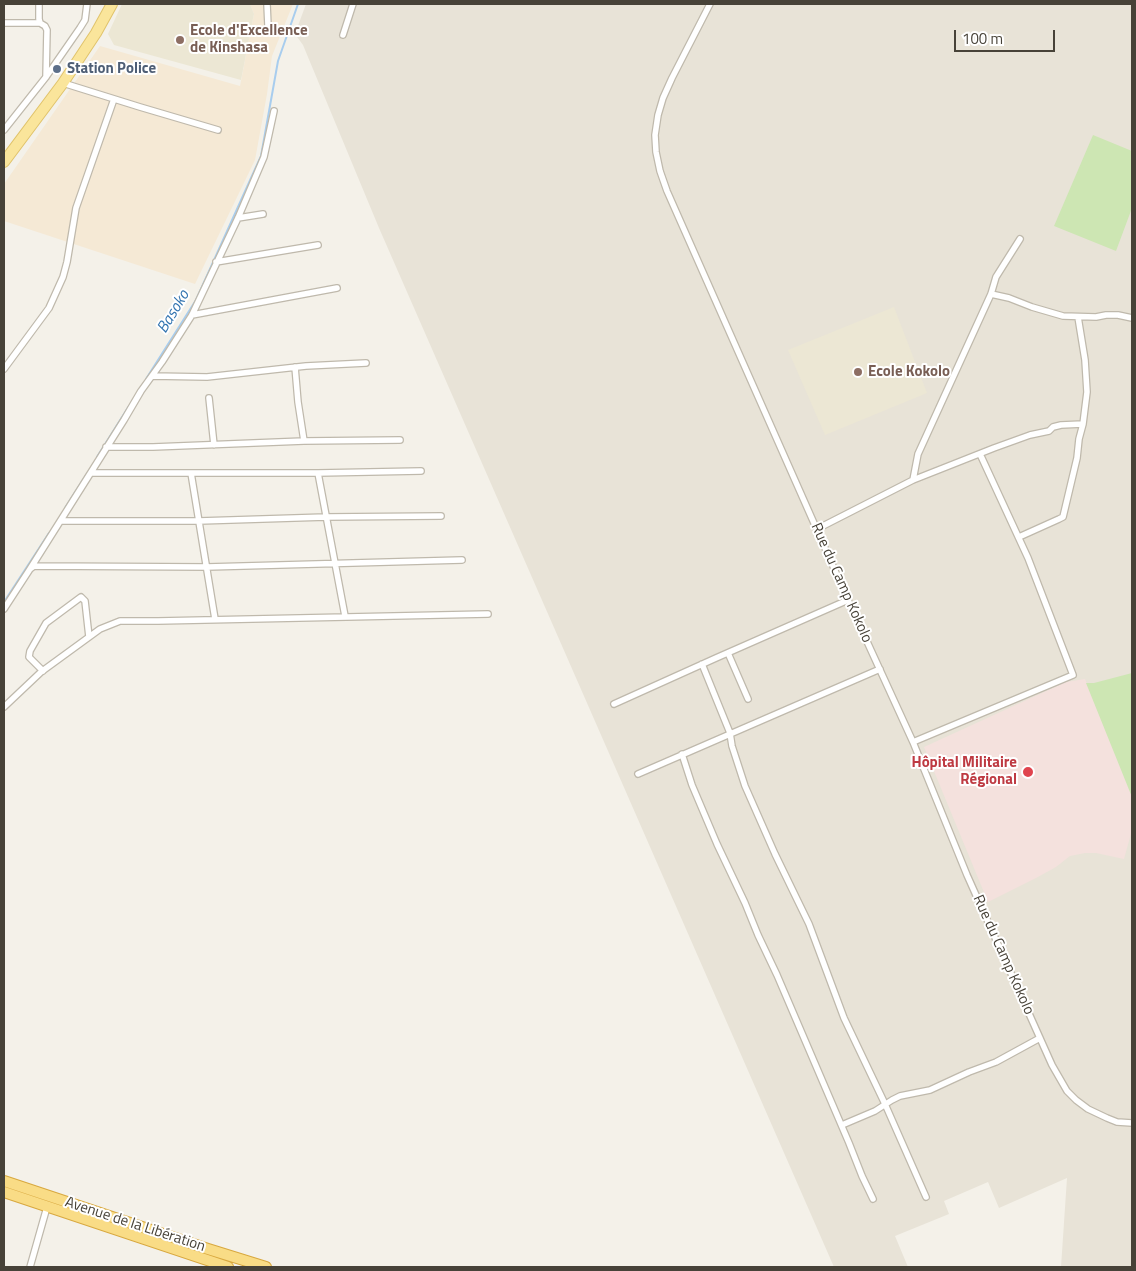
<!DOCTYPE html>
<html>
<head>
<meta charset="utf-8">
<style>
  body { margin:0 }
  #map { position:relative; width:1136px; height:1271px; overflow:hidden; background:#f4f1e9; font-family:"Titillium Web",sans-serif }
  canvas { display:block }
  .frame { position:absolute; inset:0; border:5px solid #474238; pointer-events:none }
  .scale { position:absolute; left:954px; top:30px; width:101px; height:22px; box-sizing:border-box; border:2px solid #474238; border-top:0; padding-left:6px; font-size:15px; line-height:18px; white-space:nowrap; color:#474238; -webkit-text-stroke:4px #fff; paint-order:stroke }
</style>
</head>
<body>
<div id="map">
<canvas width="1136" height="1271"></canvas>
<div class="frame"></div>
<div class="scale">100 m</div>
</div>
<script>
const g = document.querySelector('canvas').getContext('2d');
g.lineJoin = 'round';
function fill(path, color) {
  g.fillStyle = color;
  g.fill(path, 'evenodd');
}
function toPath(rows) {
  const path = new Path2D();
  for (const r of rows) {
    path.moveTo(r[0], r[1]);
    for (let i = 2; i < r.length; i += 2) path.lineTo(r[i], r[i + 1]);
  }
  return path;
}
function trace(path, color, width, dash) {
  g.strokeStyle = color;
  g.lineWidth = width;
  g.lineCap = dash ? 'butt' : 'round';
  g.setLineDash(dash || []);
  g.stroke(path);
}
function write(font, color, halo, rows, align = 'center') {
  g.font = font + ' "Titillium Web",sans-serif';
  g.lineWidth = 4;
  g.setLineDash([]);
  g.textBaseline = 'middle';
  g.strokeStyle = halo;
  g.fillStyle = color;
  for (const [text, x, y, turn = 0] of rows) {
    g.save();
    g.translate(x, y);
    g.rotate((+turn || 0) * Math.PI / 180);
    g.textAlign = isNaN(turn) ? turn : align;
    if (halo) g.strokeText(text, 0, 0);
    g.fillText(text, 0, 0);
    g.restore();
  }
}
fill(toPath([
  [306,4,1132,4,1132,1267,1061,1267,1067,1178,999,1208,988,1182,944,1201,949,1214,895,1236,908,1267,834,1267,379,228,303,45,295,34]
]), '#e8e3d7');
fill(toPath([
  [250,4,293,4,272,56,267,94,255,160,195,284,4,221,4,184,100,46,240,86,254,14]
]), '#f5e9d5');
fill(toPath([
  [122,4,250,4,254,14,241,80,114,45,108,34],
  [894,307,927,393,825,435,788,350]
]), '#ece7d4');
fill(toPath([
  [1085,679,1132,797,1132,830,1124,859,1096,853,1085,853,1070,856,1056,867,1036,878,988,902,924,747,1066,682]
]), '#f4e1dd');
fill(toPath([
  [1093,135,1132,151,1132,208,1116,251,1054,226],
  [1132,673,1132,797,1086,683,1094,683]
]), '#cde6b3');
trace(toPath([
  [146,379,196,300,261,156,278,61,298,4],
  [97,457,129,406],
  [65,508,88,472],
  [4,602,49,533]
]), '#a8cdee', 2);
const minor = toPath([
  [39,4,39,19,40,23,45,26,47,30,46,77],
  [267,4,268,26,269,29],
  [710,4,672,78,663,98,658,115,655,135,656,152,660,171,667,191,848,600,913,742,967,875,1052,1065,1067,1091,1076,1100,1088,1109,1107,1118,1117,1122,1132,1123],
  [4,23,40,23],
  [343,35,353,4],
  [63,83,140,107,218,130],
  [4,130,46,77,80,28,85,20,87,4],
  [238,218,263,214],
  [216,262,318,245],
  [991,294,1009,298,1032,307,1063,316,1096,317,1106,315,1118,315,1132,318],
  [192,315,337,288],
  [295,367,298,402,304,441],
  [4,369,49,308,63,277,67,262,76,208,114,99],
  [152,376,207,377,306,366,366,363],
  [209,398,214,445],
  [106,447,153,447,304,441,400,440],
  [91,473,318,473,345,616],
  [191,473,215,619],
  [318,473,421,471],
  [913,480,918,454,991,294,996,277,1020,239],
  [61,521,199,521,326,517,441,516],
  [817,529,913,480,994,448,1030,435,1049,431,1053,427,1061,425,1083,424],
  [1019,537,1059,519,1063,517,1077,458,1079,439,1083,424,1087,392,1085,360,1078,317],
  [30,569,124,420,141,391,162,362,192,315,238,218,264,157,274,111],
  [4,609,30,569,34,566,207,567,462,560],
  [728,653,748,699],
  [702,664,730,733,732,746,745,786,775,854,809,924,844,1018,885,1104,926,1197],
  [43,671,29,657,30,651,46,623,81,597,85,601,89,637],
  [614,704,716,658,848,600],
  [4,707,41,672,100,629,120,621,158,621,488,614],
  [913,742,1073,675,1028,558,980,454],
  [682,754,692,785,717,844,745,903,758,935,777,975,849,1143,862,1176,873,1199],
  [638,774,880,669],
  [842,1125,875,1111,892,1100,900,1096,930,1090,969,1072,996,1062,1040,1038],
  [30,1267,47,1207]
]);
const primary = toPath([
  [4,162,63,83,96,33,112,4]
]);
const trunk = toPath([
  [4,1181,208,1249,266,1267],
  [4,1192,228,1267]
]);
trace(minor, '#bfb9ac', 8);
trace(primary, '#e0c36b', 12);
trace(trunk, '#d8a83f', 12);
trace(minor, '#fff', 5.5);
trace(primary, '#fae59b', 10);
trace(trunk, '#f9dc86', 10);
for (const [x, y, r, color] of [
  [180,40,5,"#8d6e63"],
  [57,69,5,"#5c6f8a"],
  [858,372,5,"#8d6e63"],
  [1028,772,6,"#e0444e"]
]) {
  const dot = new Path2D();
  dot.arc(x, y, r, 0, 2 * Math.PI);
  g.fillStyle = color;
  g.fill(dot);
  trace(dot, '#fff', 2);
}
write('bold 15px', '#785e54', '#fff', [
  ["Ecole d'Excellence",190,31],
  ["de Kinshasa",190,48],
  ["Ecole Kokolo",868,372]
], 'left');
write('bold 15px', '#4e5e75', '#fff', [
  ["Station Police",67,69]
], 'left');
write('15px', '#474238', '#fff', [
  ["Rue du Camp Kokolo",841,583,66],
  ["Rue du Camp Kokolo",1003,955,66],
  ["Avenue de la Libération",135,1225,18]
]);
write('bold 15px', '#be3a42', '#fff', [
  ["Hôpital Militaire",1017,763],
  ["Régional",1017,780]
], 'right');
write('italic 16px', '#3475b0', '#fff', [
  ["Basoko",174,312,-59]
]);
</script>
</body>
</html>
